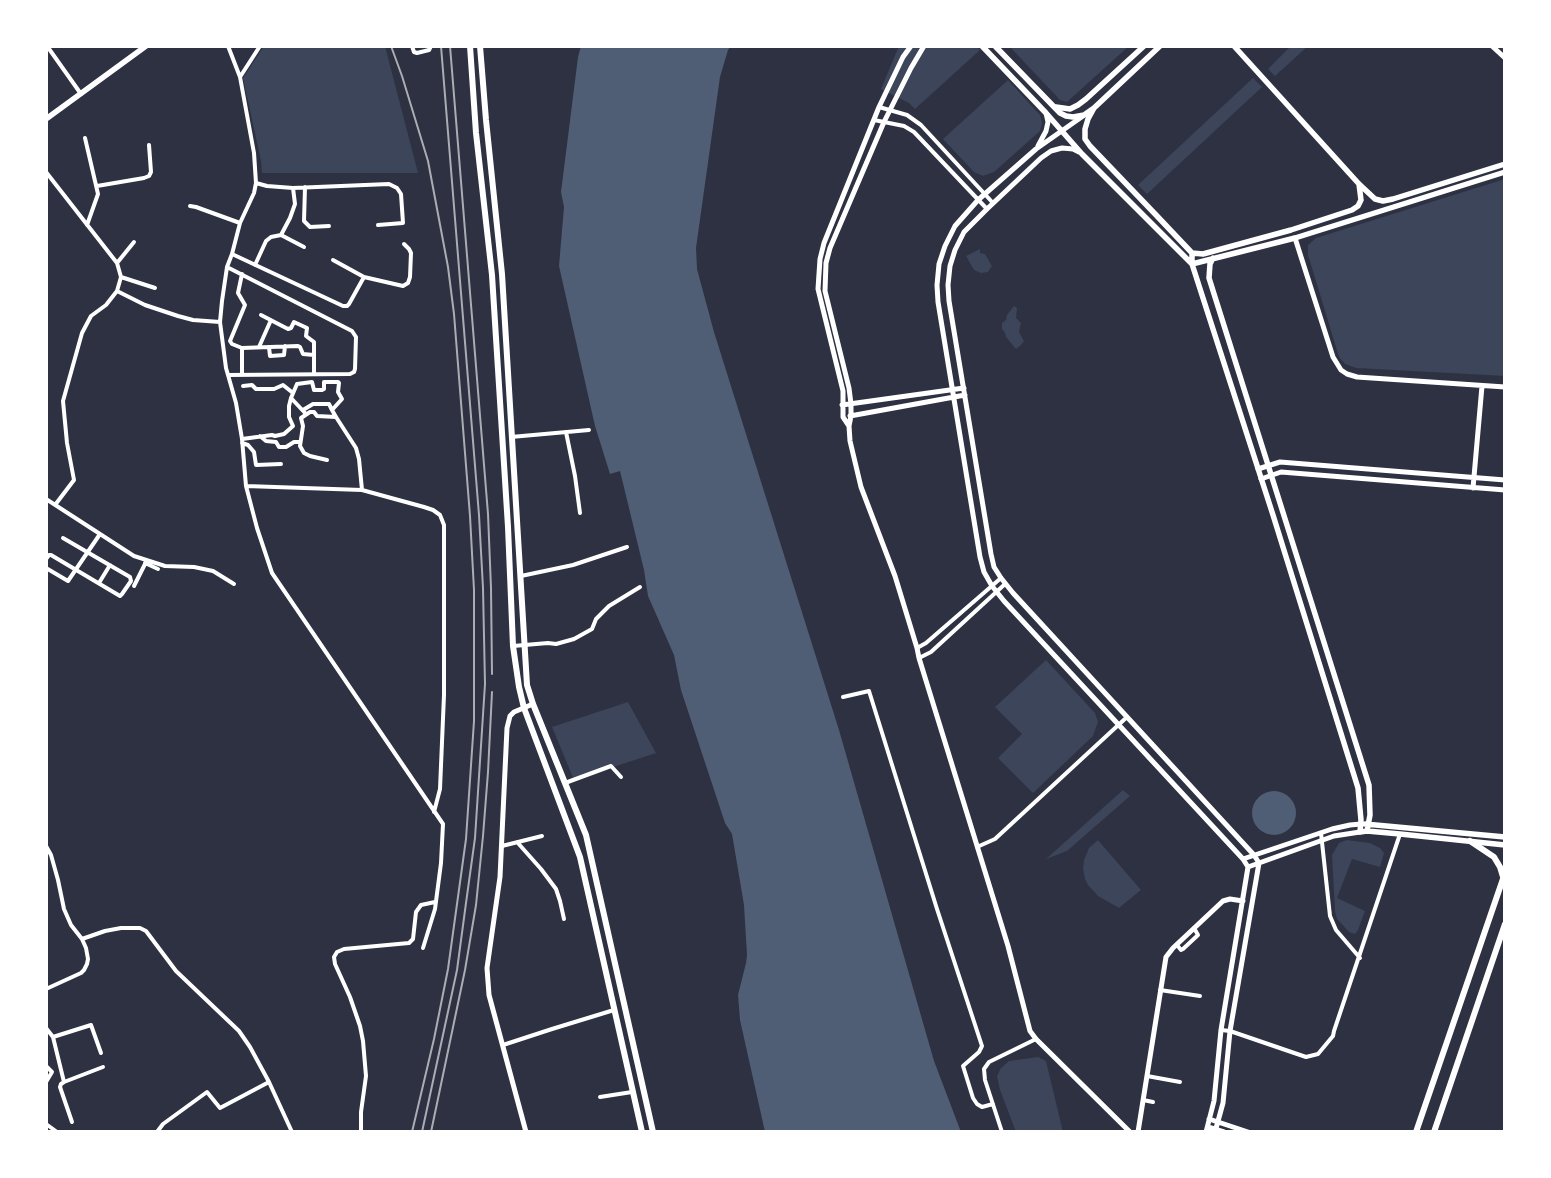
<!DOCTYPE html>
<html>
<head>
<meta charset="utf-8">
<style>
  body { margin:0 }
  #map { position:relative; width:1551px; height:1178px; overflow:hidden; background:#2d3142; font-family:Roboto,sans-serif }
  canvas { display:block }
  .frame { position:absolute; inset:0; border:48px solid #fff; pointer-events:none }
</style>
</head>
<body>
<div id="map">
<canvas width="1551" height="1178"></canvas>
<div class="frame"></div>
</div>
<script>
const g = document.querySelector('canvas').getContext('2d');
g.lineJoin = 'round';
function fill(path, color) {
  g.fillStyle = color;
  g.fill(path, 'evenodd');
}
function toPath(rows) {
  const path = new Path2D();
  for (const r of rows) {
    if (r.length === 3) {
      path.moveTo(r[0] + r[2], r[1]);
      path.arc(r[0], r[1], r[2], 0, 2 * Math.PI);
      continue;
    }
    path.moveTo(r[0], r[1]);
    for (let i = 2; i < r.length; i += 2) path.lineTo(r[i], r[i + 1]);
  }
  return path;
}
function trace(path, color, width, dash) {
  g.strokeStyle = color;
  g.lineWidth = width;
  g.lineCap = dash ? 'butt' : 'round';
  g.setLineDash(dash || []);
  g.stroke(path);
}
fill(toPath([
  [264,46,385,46,418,173,262,173,261,161,243,78],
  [899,46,976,46,980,50,915,109,909,103,881,89],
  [1009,46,1129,46,1067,102,1060,100],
  [1291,46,1308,46,1275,76,1268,69],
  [1253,78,1262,87,1147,194,1138,185],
  [1008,80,1040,115,1042,123,1040,131,994,172,983,176,974,172,943,139],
  [1505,179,1505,376,1356,368,1345,364,1339,357,1308,255,1308,245,1316,238],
  [980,249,980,253,985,254,992,266,988,272,981,273,974,270,966,256],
  [1014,306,1017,308,1016,318,1021,323,1019,332,1024,341,1021,345,1016,349,1006,337,1005,333,1002,329,1002,323,1006,320,1007,315],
  [1046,660,1095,713,1098,722,1093,736,1033,793,998,758,1022,734,995,707],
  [628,702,656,753,574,780,552,727],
  [1123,790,1130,796,1067,851,1046,859],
  [1098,840,1141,890,1119,908,1098,896,1088,885,1085,879,1083,869,1084,860,1089,848],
  [1347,840,1370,843,1380,848,1384,853,1380,867,1352,859,1337,898,1365,911,1358,930,1355,934,1349,932,1337,919,1335,911,1332,855,1339,843],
  [1038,1057,1046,1061,1063,1132,1016,1132,1000,1090,997,1076,1001,1068,1009,1061]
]), '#3c4559');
fill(toPath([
  [581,46,731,46,728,50,720,77,696,248,697,269,714,332,839,730,934,1061,961,1132,765,1132,740,1020,738,995,746,963,747,955,744,905,732,834,725,823,681,690,674,655,648,596,644,570,620,471,610,474,595,426,559,266,564,207,561,192,578,57],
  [1274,813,22]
]), '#4f5d75');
trace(toPath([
  [47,46,81,94],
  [228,46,240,77],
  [260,46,240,77,254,153,256,183,254,193,240,223,232,254,227,267,222,301,220,322,226,368,236,403,242,439,246,486,257,528,272,573,443,824,441,863,435,909,423,948],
  [412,46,414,52,417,53,429,50,431,46],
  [879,107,907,115,921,125,993,203],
  [874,120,904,126,914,132,987,209],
  [85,138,98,194,87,225],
  [46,172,117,263,121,277,117,291,106,305,91,316,82,333,63,401,67,443,74,480,55,505],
  [256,183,267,186,293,188,389,184,397,188,401,194,403,223,378,225],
  [97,186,144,178,149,176,151,172,149,145],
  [305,187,304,221,310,227,329,226],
  [190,206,196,207,240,223],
  [281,235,304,247],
  [232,254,343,306,347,306,349,304,364,277,403,286,408,283,410,277,411,253,409,249,404,244],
  [333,260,364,277],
  [117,263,134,242],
  [255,265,266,241,271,237,281,235,290,218,295,204,293,188],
  [227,267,352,331,356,337,355,369,354,372,350,374,228,375],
  [121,277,155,288],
  [117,291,145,305,178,316,193,320,220,322],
  [261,315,288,329,291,328,294,322,307,328,306,336,314,342,314,374],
  [259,347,271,320],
  [269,347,270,356,284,355,285,346],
  [242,348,298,346,300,347,303,354,314,355],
  [242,375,242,348,232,344,230,341,245,305,238,293,242,274],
  [243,386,252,385,256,389,274,389,283,385,293,393],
  [303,410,313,404,329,404,332,410],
  [306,414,291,398,297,384,312,382,314,390,322,390,324,389,324,382,338,382,339,383,338,392,342,399,332,410,336,417],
  [566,432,575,476,580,513],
  [260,436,266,441,276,442,279,447,286,447,294,442,300,442],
  [275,436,284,434,293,426,289,417,289,406,291,398],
  [511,437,589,430],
  [242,439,272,435,275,436],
  [242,443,248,445,254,452,256,465,281,464],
  [327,460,310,456,304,453,300,446,303,426,301,418,310,412,314,412,317,416,336,417,356,448,359,459,362,490],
  [246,486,362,490,424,507,433,510,440,515,444,525,444,695,440,789,434,812],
  [46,499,134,556,165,566,194,567,213,571,234,584],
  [46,559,49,555,51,555,120,596,122,594,131,581,130,577,63,538],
  [145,563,158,569],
  [46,568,68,581,100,534],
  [521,576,573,565,627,547],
  [99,583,110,565],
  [134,586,147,560],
  [513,646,548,643,556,644,574,639,592,629,596,619,609,606,640,587],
  [917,648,926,643,1001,578],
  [919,658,931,652,1005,584],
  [843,697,869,691,937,909,982,1046,979,1052,963,1066,973,1098,977,1104,982,1107,993,1104],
  [565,783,611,766,621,777],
  [1321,833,1330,916,1336,930,1360,958],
  [517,842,541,869,556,889,560,901,564,919],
  [46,846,51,855,58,880,64,909,71,925,82,939,105,931,121,928,140,928,146,931,176,971,239,1031,250,1047,269,1082,292,1132],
  [502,846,542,836],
  [977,847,995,839,1127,717],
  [1177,945,1181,950,1183,949,1198,935,1194,928],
  [46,989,81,973,84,970,87,964,88,959,86,948,82,939],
  [1160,990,1200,996],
  [46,1028,53,1037,64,1082,61,1084,60,1087,72,1122],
  [1221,1030,1230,1031,1306,1057,1318,1054,1333,1036,1334,1031,1400,834],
  [53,1037,91,1025,101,1053],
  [503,1045,552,1029,614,1010],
  [46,1066,52,1072,46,1082],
  [1147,1076,1180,1082],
  [64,1082,103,1067],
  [600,1097,632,1092],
  [1143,1100,1153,1102],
  [46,1124,57,1132],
  [157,1132,163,1124,207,1092,220,1108,269,1082],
  [361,1132,361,1112,366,1076,363,1041,360,1026,350,997,335,964,334,957,337,952,344,949,409,943,413,939,416,912,421,905,435,902],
  [1002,1132,985,1080,984,1069,989,1062,1036,1039]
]), '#fff', 4);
trace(toPath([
  [924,46,911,68,884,122,830,248,826,263,825,291,849,388,851,404,851,416,849,426,850,441,861,487,895,576,917,648,919,658,1008,946,1030,1031,1036,1039,1130,1132],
  [1492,46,1505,58],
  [1504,46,1505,47],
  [1083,116,1036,149,978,200,955,226,945,246,939,264,937,285,938,302,980,557,984,572,992,586,1004,601,1243,859,1248,867,1334,836,1360,832],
  [1038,146,1046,131,1048,122,1046,113],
  [1079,152,1073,149,1062,148,1051,151,1041,158,987,209,964,232,955,250,950,266,948,285,949,301,991,554,994,567,1001,578,1013,593,1254,855,1259,863,1230,1031,1223,1103,1215,1132],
  [1295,238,1333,357,1341,370,1347,374,1357,377,1505,387],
  [842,405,964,388],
  [850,416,965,395],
  [849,426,843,417,843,391,818,289,820,259,824,243,879,107,903,57,911,46],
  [1258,469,1280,462,1505,480],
  [1261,479,1281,472,1505,490],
  [1473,488,1482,386],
  [1243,859,1332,829,1350,825,1361,824],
  [1209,1119,1248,1132],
  [1208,1127,1224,1132],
  [526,1132,489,995,487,968,500,877,507,728,510,716,514,712,533,704],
  [1138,1132,1166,957,1173,948,1223,901,1230,899,1243,901],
  [1206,1132,1214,1101,1221,1030,1248,867]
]), '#fff', 5);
trace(toPath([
  [982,46,1046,113,1082,154,1192,264],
  [995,46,1060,113,1066,116,1073,117,1084,115,1094,108,1160,46],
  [1234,46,1359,184,1375,199,1383,201,1393,199,1505,164],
  [1056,107,1070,109,1078,105,1086,99,1144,46],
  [1094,108,1088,119,1085,129,1085,139,1090,146,1157,216,1192,253,1203,254,1291,230,1352,210,1358,206,1361,200,1359,184],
  [46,119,146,46],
  [1192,253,1192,264,1273,515,1358,788,1361,820,1360,832,1367,831,1400,834,1505,845],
  [1213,258,1210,264,1209,278,1369,785,1370,815,1367,831],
  [1192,264,1295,238,1505,172],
  [1365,824,1505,837]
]), '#fff', 5.5);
trace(toPath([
  [470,46,476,133,492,275,508,527,513,646,519,687,524,708,580,857,642,1132],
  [480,46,486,120,502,274,527,685,533,704,586,835,653,1132],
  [1470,841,1494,857,1500,867,1503,877],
  [1416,1132,1505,873],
  [1434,1132,1505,924]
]), '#fff', 6);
trace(toPath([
  [391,46,402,76,428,161,448,267,454,314,470,516,474,590,474,721,466,839,448,969,434,1039,412,1132],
  [450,46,488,514,491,588,492,674],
  [422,1132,457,970,466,903,475,838,485,684,483,588,479,515,441,46],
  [431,1132,465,970,476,905,483,836,488,772,492,692]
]), '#abadb3', 2);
</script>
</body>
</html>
